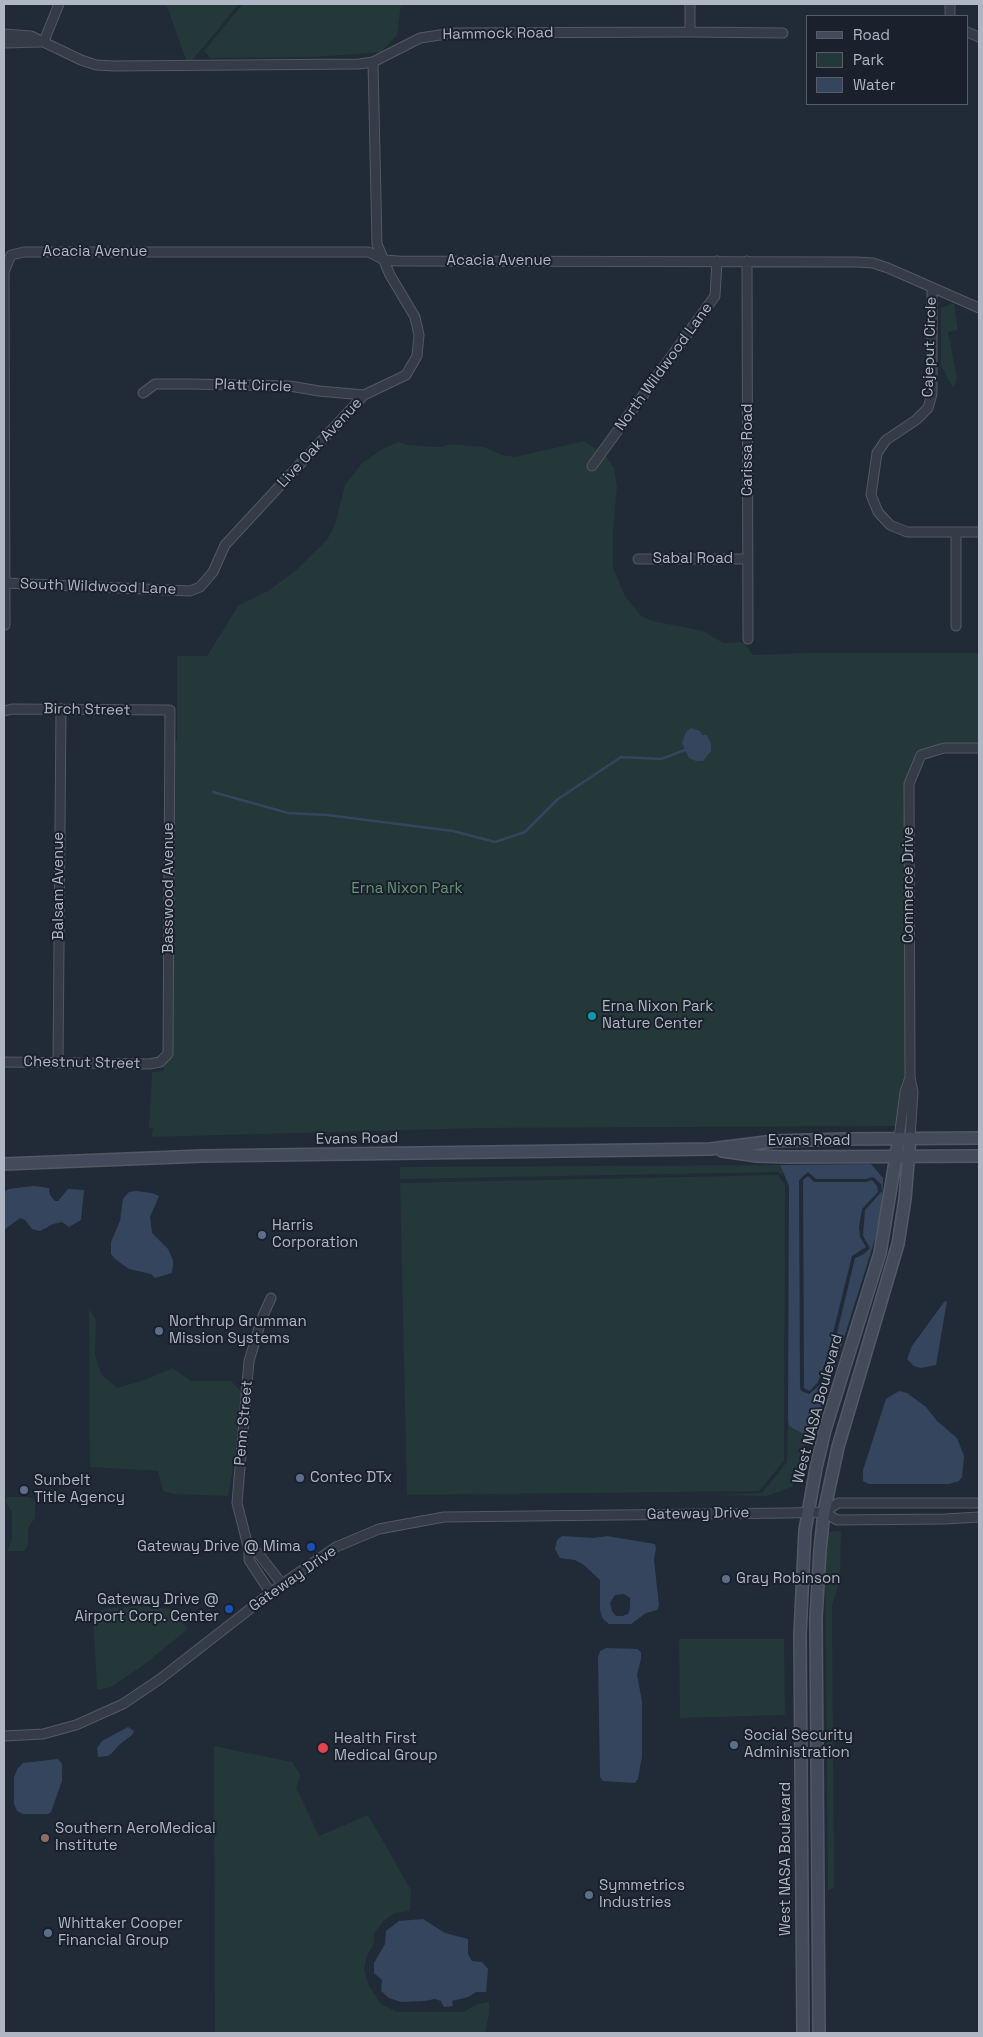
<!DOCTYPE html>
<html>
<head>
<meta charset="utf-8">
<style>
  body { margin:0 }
  #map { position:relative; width:983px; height:2037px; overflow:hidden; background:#212a37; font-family:"Space Grotesk",sans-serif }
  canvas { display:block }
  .frame { position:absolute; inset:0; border:5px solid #afb6c4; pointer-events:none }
  .legend { position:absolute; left:806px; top:15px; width:162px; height:90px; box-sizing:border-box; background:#1a212c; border:1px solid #565d69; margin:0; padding:6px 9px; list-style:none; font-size:15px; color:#afb6c4 }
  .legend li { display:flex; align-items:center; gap:10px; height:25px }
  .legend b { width:25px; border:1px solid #565d69 }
</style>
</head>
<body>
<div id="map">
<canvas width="983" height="2037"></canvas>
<div class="frame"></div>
<ul class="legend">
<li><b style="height:6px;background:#434b5a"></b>Road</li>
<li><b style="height:14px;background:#243739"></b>Park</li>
<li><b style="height:14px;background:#36455e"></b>Water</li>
</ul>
</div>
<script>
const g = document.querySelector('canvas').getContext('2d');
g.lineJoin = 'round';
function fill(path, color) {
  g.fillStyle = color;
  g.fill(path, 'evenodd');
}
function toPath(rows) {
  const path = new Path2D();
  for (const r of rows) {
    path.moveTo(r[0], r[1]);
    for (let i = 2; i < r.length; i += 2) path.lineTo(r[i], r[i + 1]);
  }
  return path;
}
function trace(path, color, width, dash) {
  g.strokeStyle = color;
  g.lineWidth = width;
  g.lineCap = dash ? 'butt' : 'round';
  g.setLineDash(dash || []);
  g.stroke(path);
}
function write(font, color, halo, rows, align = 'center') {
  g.font = font + ' "Space Grotesk",sans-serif';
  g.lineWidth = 4;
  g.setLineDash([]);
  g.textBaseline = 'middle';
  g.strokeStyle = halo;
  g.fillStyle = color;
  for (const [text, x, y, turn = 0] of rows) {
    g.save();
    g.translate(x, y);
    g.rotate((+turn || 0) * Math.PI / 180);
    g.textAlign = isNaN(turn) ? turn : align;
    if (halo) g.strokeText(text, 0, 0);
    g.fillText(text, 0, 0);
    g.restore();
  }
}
fill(toPath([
  [166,4,239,4,188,65],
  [243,4,401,4,397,35,381,52,316,57,210,58,204,51],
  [954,303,958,330,948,332,957,378,953,388,941,366,941,308],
  [584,441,598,450,586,467,593,472,605,455,614,467,617,486,613,531,613,567,625,596,641,616,653,621,703,631,723,643,744,642,753,655,806,653,979,653,979,744,944,744,919,751,916,754,905,784,905,1074,901,1086,897,1126,482,1128,151,1137,153,1129,149,1128,152,1072,164,1071,164,1065,173,1054,174,749,177,739,177,656,207,656,238,606,268,591,295,571,327,540,335,525,345,485,362,463,384,448,399,442,407,445,439,447,452,444,484,447,502,455,515,457],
  [780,1165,784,1177,778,1172,400,1179,400,1167],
  [778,1175,785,1185,784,1461,759,1491,407,1495,400,1183],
  [89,1309,96,1320,95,1355,101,1374,117,1388,147,1379,172,1368,191,1381,231,1381,241,1392,234,1463,228,1496,174,1494,163,1491,158,1471,90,1467],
  [788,1419,790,1426,809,1436,802,1462,792,1487,767,1496,715,1495,762,1493,787,1462],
  [6,1497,30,1497,35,1501,35,1518,28,1528,28,1546,24,1551,7,1551,12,1539,12,1512,6,1503],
  [841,1531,840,1579,832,1606,834,1887,828,1891,825,1556,828,1532],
  [139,1606,173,1609,188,1629,141,1667,111,1687,97,1690,93,1617,103,1609],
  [679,1639,784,1639,785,1715,680,1718],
  [214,1746,292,1762,300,1774,297,1789,319,1836,368,1815,411,1890,410,1911,395,1913,383,1921,374,1934,374,1944,367,1956,364,1970,369,1986,381,2004,397,2012,463,2012,477,2004,489,2002,489,2014,485,2033,215,2033]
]), '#243739');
fill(toPath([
  [691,728,700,731,702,735,707,735,711,744,711,751,703,761,696,761,689,758,682,743,686,732],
  [871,1164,883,1178,882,1203,875,1239,813,1437,805,1435,789,1426,788,1419,789,1186,780,1165],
  [808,1172,816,1179,866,1179,873,1177,881,1184,882,1191,865,1210,863,1236,870,1248,864,1254,855,1258,830,1362,821,1384,809,1394,801,1391,800,1388,799,1180],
  [808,1176,814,1182,866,1182,872,1180,877,1186,878,1192,862,1209,859,1227,860,1237,866,1247,852,1256,826,1361,818,1382,810,1391,804,1388,803,1180],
  [34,1186,49,1188,50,1195,55,1201,58,1201,68,1189,84,1190,81,1220,69,1227,62,1222,53,1224,40,1231,32,1229,25,1220,20,1218,4,1230,4,1192,8,1189],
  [136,1191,152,1193,159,1196,150,1217,152,1233,168,1249,173,1260,173,1265,172,1273,155,1278,151,1274,129,1269,115,1259,111,1254,111,1242,120,1221,123,1199,129,1192],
  [947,1301,936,1365,921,1368,914,1366,907,1359,912,1346,944,1302],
  [899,1391,907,1393,926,1407,937,1421,957,1438,964,1456,962,1477,959,1481,949,1484,869,1484,863,1481,863,1470,886,1399],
  [562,1536,594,1538,607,1536,655,1544,656,1548,654,1560,659,1606,657,1610,646,1613,631,1624,609,1624,603,1619,600,1610,600,1580,584,1565,575,1560,560,1558,555,1549,557,1540],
  [624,1594,630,1598,630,1609,628,1614,623,1616,616,1616,612,1611,610,1603,615,1595],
  [606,1648,637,1649,641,1652,641,1659,637,1675,642,1701,642,1756,638,1779,635,1783,603,1781,600,1777,598,1658,600,1651],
  [128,1727,134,1731,133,1734,119,1745,112,1753,108,1756,98,1757,97,1748,102,1741],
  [58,1759,62,1764,62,1781,51,1812,48,1814,23,1814,17,1811,14,1804,14,1777,18,1768,23,1763],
  [423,1919,445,1933,468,1939,468,1954,472,1961,482,1962,488,1969,486,1992,476,1992,468,1997,452,2001,453,2006,444,2007,441,2001,435,1999,424,2001,401,2002,389,1998,381,1991,382,1980,374,1973,374,1963,385,1944,386,1931,399,1921]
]), '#36455e');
trace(toPath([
  [213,792,288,813,327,815,453,831,495,842,525,832,558,799,621,757,661,759,685,750]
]), '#36455e', 2.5);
const street = toPath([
  [690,4,690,32],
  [950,16,950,4],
  [967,32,979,37],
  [4,34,31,36,81,60,96,65,115,66,359,64,373,62,420,38,453,33,690,32,783,33],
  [44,41,59,4],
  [4,43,41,42],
  [747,261,748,639],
  [932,288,932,394,928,408,916,420,886,440,877,453,871,495,878,512,890,525,907,532,979,532],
  [143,393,155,384,190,384,290,386,319,391,364,395],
  [592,466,715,296,717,261],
  [956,532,956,626],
  [638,559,748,559],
  [5,583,190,591,200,587,213,572,225,545,364,395,406,375,417,356,419,335,415,317,390,275,377,244,373,62],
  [5,625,4,272,11,255,24,252,369,252,384,260,399,261,857,262,873,263,888,268,979,308],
  [4,711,12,709,170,710,168,1054,160,1062,149,1064,4,1062],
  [58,1063,61,709],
  [899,1138,905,1092,910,1077],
  [910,1138,913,1092,910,1077,909,784,921,755,944,748,979,748],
  [824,1512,837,1520,945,1519,979,1517],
  [249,1550,258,1553,282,1584],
  [270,1592,249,1560,249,1550,237,1503,249,1361,262,1318,271,1298],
  [4,1736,43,1734,76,1725,123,1704,160,1679,282,1584,336,1547,379,1529,444,1517,788,1513,824,1512,838,1503,979,1503]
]);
const secondary = toPath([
  [722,1151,757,1156,788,1157,979,1156],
  [4,1164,202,1156,710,1149,774,1141,845,1139,979,1138],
  [803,2033,800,1634,805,1530,816,1468,825,1430,880,1253,899,1138],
  [819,2033,816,1618,820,1550,824,1512,838,1447,898,1244,905,1199,910,1138]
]);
trace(street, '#525965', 11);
trace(secondary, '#525965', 14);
trace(street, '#353c48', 9);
trace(secondary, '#434b5a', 11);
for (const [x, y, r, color] of [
  [592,1016,5,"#0f9aa8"],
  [262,1235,5,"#5c6f8a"],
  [159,1331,5,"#5c6f8a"],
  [300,1478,5,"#5c6f8a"],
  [24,1490,5,"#5c6f8a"],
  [311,1547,5,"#1a4fb4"],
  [726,1579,5,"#5c6f8a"],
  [229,1609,5,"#1a4fb4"],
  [734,1745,5,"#5c6f8a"],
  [323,1748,6,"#e0444e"],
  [45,1838,5,"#8d6e63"],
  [589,1895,5,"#5c6f8a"],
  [48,1933,5,"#5c6f8a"]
]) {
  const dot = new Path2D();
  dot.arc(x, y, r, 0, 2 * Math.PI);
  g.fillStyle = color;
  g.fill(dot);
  trace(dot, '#1a212c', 2);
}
write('15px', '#afb6c4', '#1a212c', [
  ["Hammock Road",498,34,-1],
  ["Acacia Avenue",95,252],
  ["Acacia Avenue",499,261],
  ["Cajeput Circle",930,347,-88],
  ["North Wildwood Lane",664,367,-54],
  ["Platt Circle",253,386,2],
  ["Live Oak Avenue",320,443,-47],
  ["Carissa Road",748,450,-90],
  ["Sabal Road",693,559],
  ["South Wildwood Lane",98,587,2],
  ["Birch Street",87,710,1],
  ["Commerce Drive",909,885,-90],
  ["Balsam Avenue",59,886,-90],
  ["Basswood Avenue",169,888,-90],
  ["Chestnut Street",82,1063,1],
  ["Evans Road",357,1139,-1],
  ["Evans Road",809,1141],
  ["West NASA Boulevard",818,1409,-75],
  ["Penn Street",244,1423,-85],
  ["Gateway Drive",698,1514,-1],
  ["Gateway Drive",293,1579,-35],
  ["West NASA Boulevard",786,1859,-90]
]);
write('15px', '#689374', '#1a212c', [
  ["Erna Nixon Park",407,889]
]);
write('15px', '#afb6c4', '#1a212c', [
  ["Erna Nixon Park",602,1007],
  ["Nature Center",602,1024],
  ["Harris",272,1226],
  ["Corporation",272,1243],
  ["Northrup Grumman",169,1322],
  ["Mission Systems",169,1339],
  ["Contec DTx",310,1478],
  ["Sunbelt",34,1481],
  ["Title Agency",34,1498],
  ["Gateway Drive @ Mima",301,1547,"right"],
  ["Gray Robinson",736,1579],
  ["Gateway Drive @",219,1600,"right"],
  ["Airport Corp. Center",219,1617,"right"],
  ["Social Security",744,1736],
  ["Administration",744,1753],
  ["Health First",334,1739],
  ["Medical Group",334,1756],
  ["Southern AeroMedical",55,1829],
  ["Institute",55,1846],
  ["Symmetrics",599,1886],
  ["Industries",599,1903],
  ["Whittaker Cooper",58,1924],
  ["Financial Group",58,1941]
], 'left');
</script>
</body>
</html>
